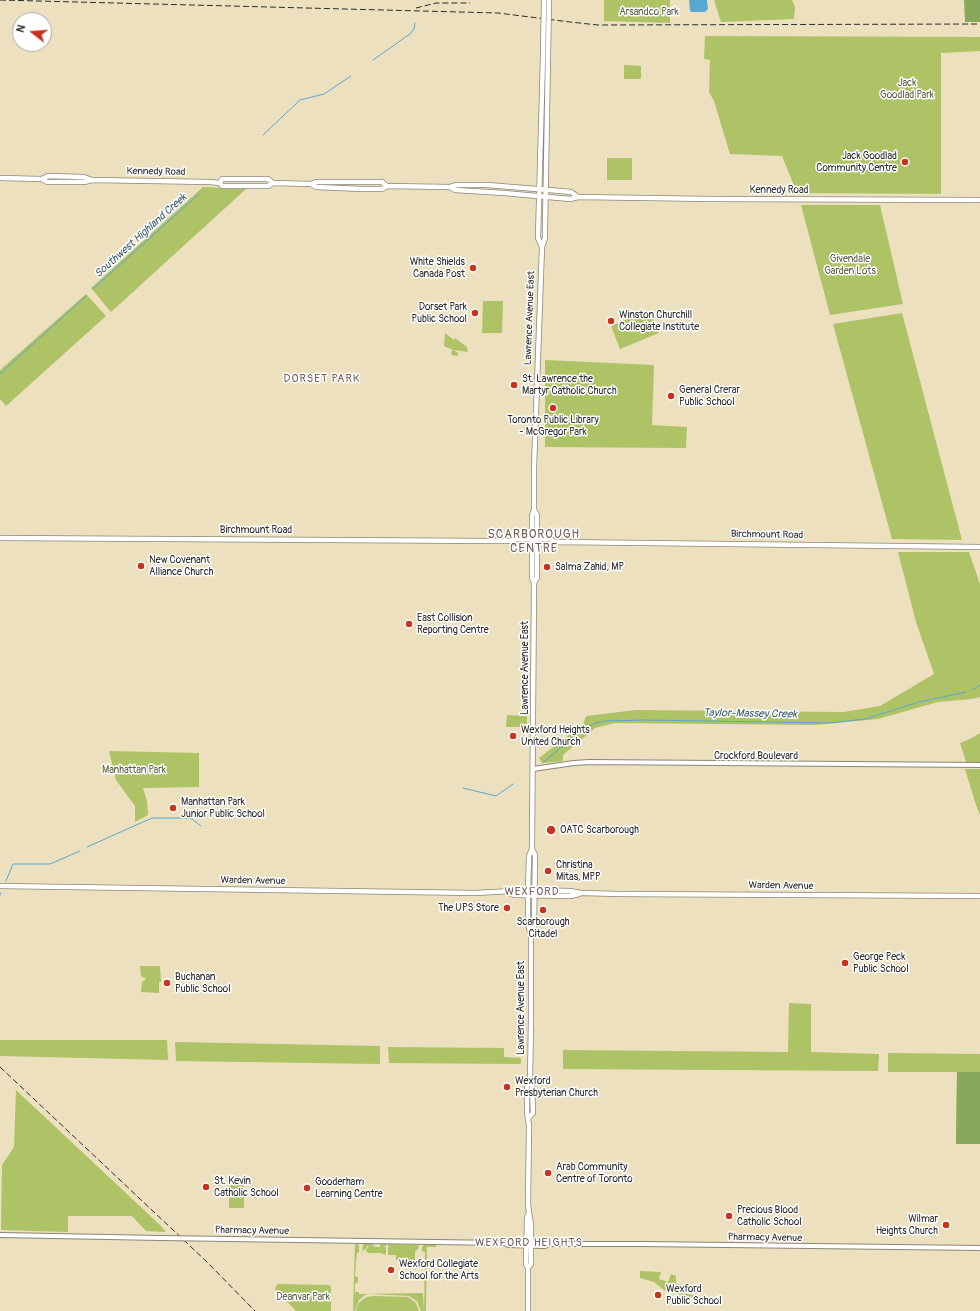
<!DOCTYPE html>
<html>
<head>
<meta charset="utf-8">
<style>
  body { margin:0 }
  #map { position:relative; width:980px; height:1311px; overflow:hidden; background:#ece0bf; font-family:Pangolin,sans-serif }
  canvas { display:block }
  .north { position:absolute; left:12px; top:12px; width:40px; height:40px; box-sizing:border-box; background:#fff; border:1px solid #aaa; border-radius:50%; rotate:287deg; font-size:11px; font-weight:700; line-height:16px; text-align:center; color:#2b2b2b }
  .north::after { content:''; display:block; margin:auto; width:14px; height:18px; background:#c8321e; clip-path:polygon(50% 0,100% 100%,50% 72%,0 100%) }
</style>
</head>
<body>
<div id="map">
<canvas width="980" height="1311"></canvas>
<div class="north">N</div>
</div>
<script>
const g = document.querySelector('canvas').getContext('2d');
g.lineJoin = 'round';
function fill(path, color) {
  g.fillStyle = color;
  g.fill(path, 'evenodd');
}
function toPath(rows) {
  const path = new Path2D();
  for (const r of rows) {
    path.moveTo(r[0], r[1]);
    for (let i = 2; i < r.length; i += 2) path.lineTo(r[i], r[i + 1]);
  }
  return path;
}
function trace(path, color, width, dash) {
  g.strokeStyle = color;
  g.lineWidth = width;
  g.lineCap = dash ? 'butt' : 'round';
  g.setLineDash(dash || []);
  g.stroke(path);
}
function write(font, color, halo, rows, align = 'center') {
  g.font = font + ' Pangolin,sans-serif';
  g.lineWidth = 3;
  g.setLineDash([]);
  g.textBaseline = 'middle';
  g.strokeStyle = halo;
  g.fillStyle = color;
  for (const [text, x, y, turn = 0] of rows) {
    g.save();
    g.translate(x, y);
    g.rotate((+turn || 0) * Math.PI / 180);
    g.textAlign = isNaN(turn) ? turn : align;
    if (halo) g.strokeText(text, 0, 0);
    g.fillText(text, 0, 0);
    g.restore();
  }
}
fill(toPath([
  [604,0,670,0,670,23,604,21],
  [714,0,792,0,795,7,794,19,721,22],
  [705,36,980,37,980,51,941,53,941,194,797,193,782,156,730,154,714,101,709,92,710,60,704,59],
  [624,65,641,66,641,79,624,79],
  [607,158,632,158,632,180,607,180],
  [203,187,246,189,111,312,91,288],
  [801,205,880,205,903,304,830,315],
  [86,294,106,316,6,406,0,399,0,370],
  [483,301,503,301,502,333,482,333],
  [650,310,659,333,620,349,611,326],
  [902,313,962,540,892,539,833,324],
  [445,333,454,340,455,338,467,347,468,352,454,350,458,353,458,355,457,356,452,355,451,352,453,350,444,346],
  [545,360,654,365,652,425,687,427,686,448,545,447],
  [898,552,969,552,980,584,980,697,972,699,938,702,878,719,815,725,615,723,595,728,563,755,563,761,542,763,539,758,564,739,584,722,586,716,636,710,844,712,880,706,934,674,916,622],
  [507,715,527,716,527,727,506,727],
  [980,733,980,762,966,762,960,743,970,739],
  [109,751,199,753,199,787,143,788,147,801,148,815,135,822,135,806,116,780],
  [965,769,980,769,980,815,976,805],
  [140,966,160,966,161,982,159,982,159,993,141,992,142,982,146,979,141,976],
  [789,1003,811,1004,811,1052,879,1054,878,1071,563,1069,563,1050,788,1052],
  [0,1040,167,1040,168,1060,0,1056],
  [175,1042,380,1046,380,1064,176,1061],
  [388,1047,504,1048,504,1057,521,1058,521,1064,389,1063],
  [888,1053,980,1054,980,1144,956,1144,957,1072,888,1072],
  [16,1090,161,1226,166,1232,146,1231,132,1216,68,1216,68,1232,1,1230,2,1165,14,1147],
  [229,1185,244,1185,244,1208,229,1208],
  [355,1244,358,1244,359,1246,359,1252,357,1253,356,1263,355,1276,358,1277,358,1282,355,1284,355,1293,356,1292,359,1292,359,1294,423,1293,424,1311,421,1311,417,1301,409,1296,369,1294,365,1295,359,1300,355,1311,353,1311],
  [363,1244,371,1244,375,1245,375,1246,372,1247,380,1247,380,1244,386,1244,386,1246,383,1247,386,1247,386,1253,385,1255,381,1253,368,1253,368,1252,366,1252,366,1250,369,1246,367,1246,367,1248,362,1251,362,1253],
  [388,1244,418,1245,419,1247,415,1252,415,1264,412,1264,412,1260,396,1260,396,1255,388,1255,388,1247,391,1247,388,1246],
  [424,1245,436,1245,436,1247,427,1247,426,1311,424,1311,425,1252,422,1251,422,1247,425,1247,422,1247],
  [640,1271,661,1272,659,1279,668,1282,671,1274,676,1276,676,1284,687,1285,687,1294,699,1296,698,1299,664,1290,654,1282,640,1278],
  [278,1284,329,1285,331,1287,331,1311,296,1311,275,1289,276,1286],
  [374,1296,408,1297,416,1303,419,1311,356,1311,358,1304,362,1300,367,1297]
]), '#aec266');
fill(toPath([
  [964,0,980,0,980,22,965,22],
  [957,1072,980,1072,980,1144,956,1144]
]), '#8aa85b');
fill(toPath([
  [689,0,707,0,708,9,705,12,691,12,690,10]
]), '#57a8d2');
trace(toPath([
  [373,60,410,34,414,29,415,23],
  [263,135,300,100,324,94,351,76],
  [93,289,199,194],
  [0,374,86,296],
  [972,690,980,685],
  [544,762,567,742,584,729,595,723,607,721,644,720,829,723,865,719,919,702,966,692],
  [463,788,496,796,513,784],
  [87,847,152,818,187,818,192,819,201,826],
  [6,881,13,864,50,864,80,851],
  [0,895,1,893]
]), '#57a8d2', 1);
const tertiary = toPath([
  [533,769,574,763,589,762,980,765],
  [0,1235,161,1238],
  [229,1239,502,1243,526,1242,545,1242,550,1244],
  [505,1243,508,1245,545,1246,550,1244,642,1244,980,1248]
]);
const secondary = toPath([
  [0,178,42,179,47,182,84,182,92,180],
  [42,179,48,176,84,177,92,180,210,182,220,183,222,186,268,186,273,183,311,184,316,182,382,182,387,186,450,187,457,185,487,185,549,190,571,192,578,197],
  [220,183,222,179,268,179,273,183],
  [311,184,316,187,362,189,382,189,387,186],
  [450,187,455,190,504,193,570,199,578,197,713,199,980,200],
  [542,247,538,238,543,56],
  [0,538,494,541,513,541,515,539,551,539,555,542],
  [513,541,515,544,551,544,558,542,980,547],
  [534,583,537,578,537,515,534,510],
  [0,886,476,893,528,890,570,891,581,893,620,894,980,896],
  [506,892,514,895,571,896,579,894],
  [531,934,534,926,535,855,532,849,534,583,532,578,532,515,534,510,534,467,542,247,545,238,545,229,548,56],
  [529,1117,533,1113,532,1085,530,1081],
  [528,1268,526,1264,527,1218,529,1212],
  [528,1311,528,1268,531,1264,531,1225,528,1205,529,1125,527,1113,527,1086,530,1081,531,1020,531,934,528,925,528,890,529,856,532,849]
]);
trace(tertiary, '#8c8675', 6);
trace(secondary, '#8c8675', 6);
trace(tertiary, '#fff', 4);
trace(secondary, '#fff', 4.5);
trace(toPath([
  [0,0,498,13,570,22,598,25,980,24],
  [416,8,436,3,470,3],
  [0,1067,207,1262,255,1311]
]), '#2b2b2b', 1, [6, 3]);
const tertiaryBridge = toPath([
  [161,1238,229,1239]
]);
const secondaryBridge = toPath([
  [543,56,544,0],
  [548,56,549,0]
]);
trace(tertiaryBridge, '#8c8675', 6, []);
trace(secondaryBridge, '#8c8675', 6, []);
trace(tertiaryBridge, '#fff', 4);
trace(secondaryBridge, '#fff', 4.5);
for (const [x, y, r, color] of [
  [905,162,4,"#c8321e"],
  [473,268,4,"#c8321e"],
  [475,313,4,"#c8321e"],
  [611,321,4,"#c8321e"],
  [514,385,4,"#c8321e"],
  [671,396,4,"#c8321e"],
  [553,408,4,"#c8321e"],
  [141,566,4,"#c8321e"],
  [547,567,4,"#c8321e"],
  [409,624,4,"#c8321e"],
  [513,736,4,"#c8321e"],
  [173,808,4,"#c8321e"],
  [551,830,5,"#c8321e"],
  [548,871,4,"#c8321e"],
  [507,908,4,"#c8321e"],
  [543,910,4,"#c8321e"],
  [845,963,4,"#c8321e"],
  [167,983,4,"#c8321e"],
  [507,1087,4,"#c8321e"],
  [548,1173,4,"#c8321e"],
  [206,1187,4,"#c8321e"],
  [307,1188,4,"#c8321e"],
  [729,1216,4,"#c8321e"],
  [946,1225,4,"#c8321e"],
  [391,1270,4,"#c8321e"],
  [658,1295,4,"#c8321e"]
]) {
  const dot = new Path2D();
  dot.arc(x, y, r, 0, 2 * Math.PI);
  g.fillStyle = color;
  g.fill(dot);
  trace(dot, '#fff', 1.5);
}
write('10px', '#596040', '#fff', [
  ["Arsandco Park",649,12],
  ["Jack",907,83],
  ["Goodlad Park",907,95],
  ["Givendale",850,259],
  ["Garden Lots",850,271],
  ["Manhattan Park",134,770],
  ["Deanvar Park",303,1297]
]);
write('10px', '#2b2b2b', '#fff', [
  ["Jack Goodlad",897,156,"right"],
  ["Community Centre",897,168,"right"],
  ["White Shields",465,262,"right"],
  ["Canada Post",465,274,"right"],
  ["Dorset Park",467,307,"right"],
  ["Public School",467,319,"right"],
  ["Winston Churchill",619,315],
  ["Collegiate Institute",619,327],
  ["St. Lawrence the",522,379],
  ["Martyr Catholic Church",522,391],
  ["General Crerar",679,390],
  ["Public School",679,402],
  ["Toronto Public Library",553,420,"center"],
  ["- McGregor Park",553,432,"center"],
  ["New Covenant",149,560],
  ["Alliance Church",149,572],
  ["Salma Zahid, MP",555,567],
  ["East Collision",417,618],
  ["Reporting Centre",417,630],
  ["Wexford Heights",521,730],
  ["United Church",521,742],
  ["Manhattan Park",181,802],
  ["Junior Public School",181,814],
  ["OATC Scarborough",560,830],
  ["Christina",556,865],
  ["Mitas, MPP",556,877],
  ["The UPS Store",499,908,"right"],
  ["Scarborough",543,922,"center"],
  ["Citadel",543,934,"center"],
  ["George Peck",853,957],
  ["Public School",853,969],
  ["Buchanan",175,977],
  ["Public School",175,989],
  ["Wexford",515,1081],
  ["Presbyterian Church",515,1093],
  ["Arab Community",556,1167],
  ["Centre of Toronto",556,1179],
  ["St. Kevin",214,1181],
  ["Catholic School",214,1193],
  ["Gooderham",315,1182],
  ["Learning Centre",315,1194],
  ["Precious Blood",737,1210],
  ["Catholic School",737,1222],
  ["Wilmar",938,1219,"right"],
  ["Heights Church",938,1231,"right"],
  ["Wexford Collegiate",399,1264],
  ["School for the Arts",399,1276],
  ["Wexford",666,1289],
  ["Public School",666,1301]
], 'left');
write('10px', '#2b2b2b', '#fff', [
  ["Kennedy Road",156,172,1],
  ["Kennedy Road",779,190],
  ["Lawrence Avenue East",530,318,-88],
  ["Birchmount Road",256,530],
  ["Birchmount Road",767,535,1],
  ["Lawrence Avenue East",525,668,-90],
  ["Crockford Boulevard",756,756],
  ["Warden Avenue",253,881,1],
  ["Warden Avenue",781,886,1],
  ["Lawrence Avenue East",521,1008,-90],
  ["Pharmacy Avenue",252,1231,1],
  ["Pharmacy Avenue",765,1238,1]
]);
write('italic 11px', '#3d5d6e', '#fff', [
  ["Southwest Highland Creek",141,236,-42],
  ["Taylor-Massey Creek",750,714,1]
]);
g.letterSpacing = '1px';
write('11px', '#6f5a55', '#fff', [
  ["DORSET PARK",322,379],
  ["WEXFORD",532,892],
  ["WEXFORD HEIGHTS",529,1243]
]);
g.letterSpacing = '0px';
g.letterSpacing = '1px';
write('12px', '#6f5a55', '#fff', [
  ["SCARBOROUGH",534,535],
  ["CENTRE",534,549]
]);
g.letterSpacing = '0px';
</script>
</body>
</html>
